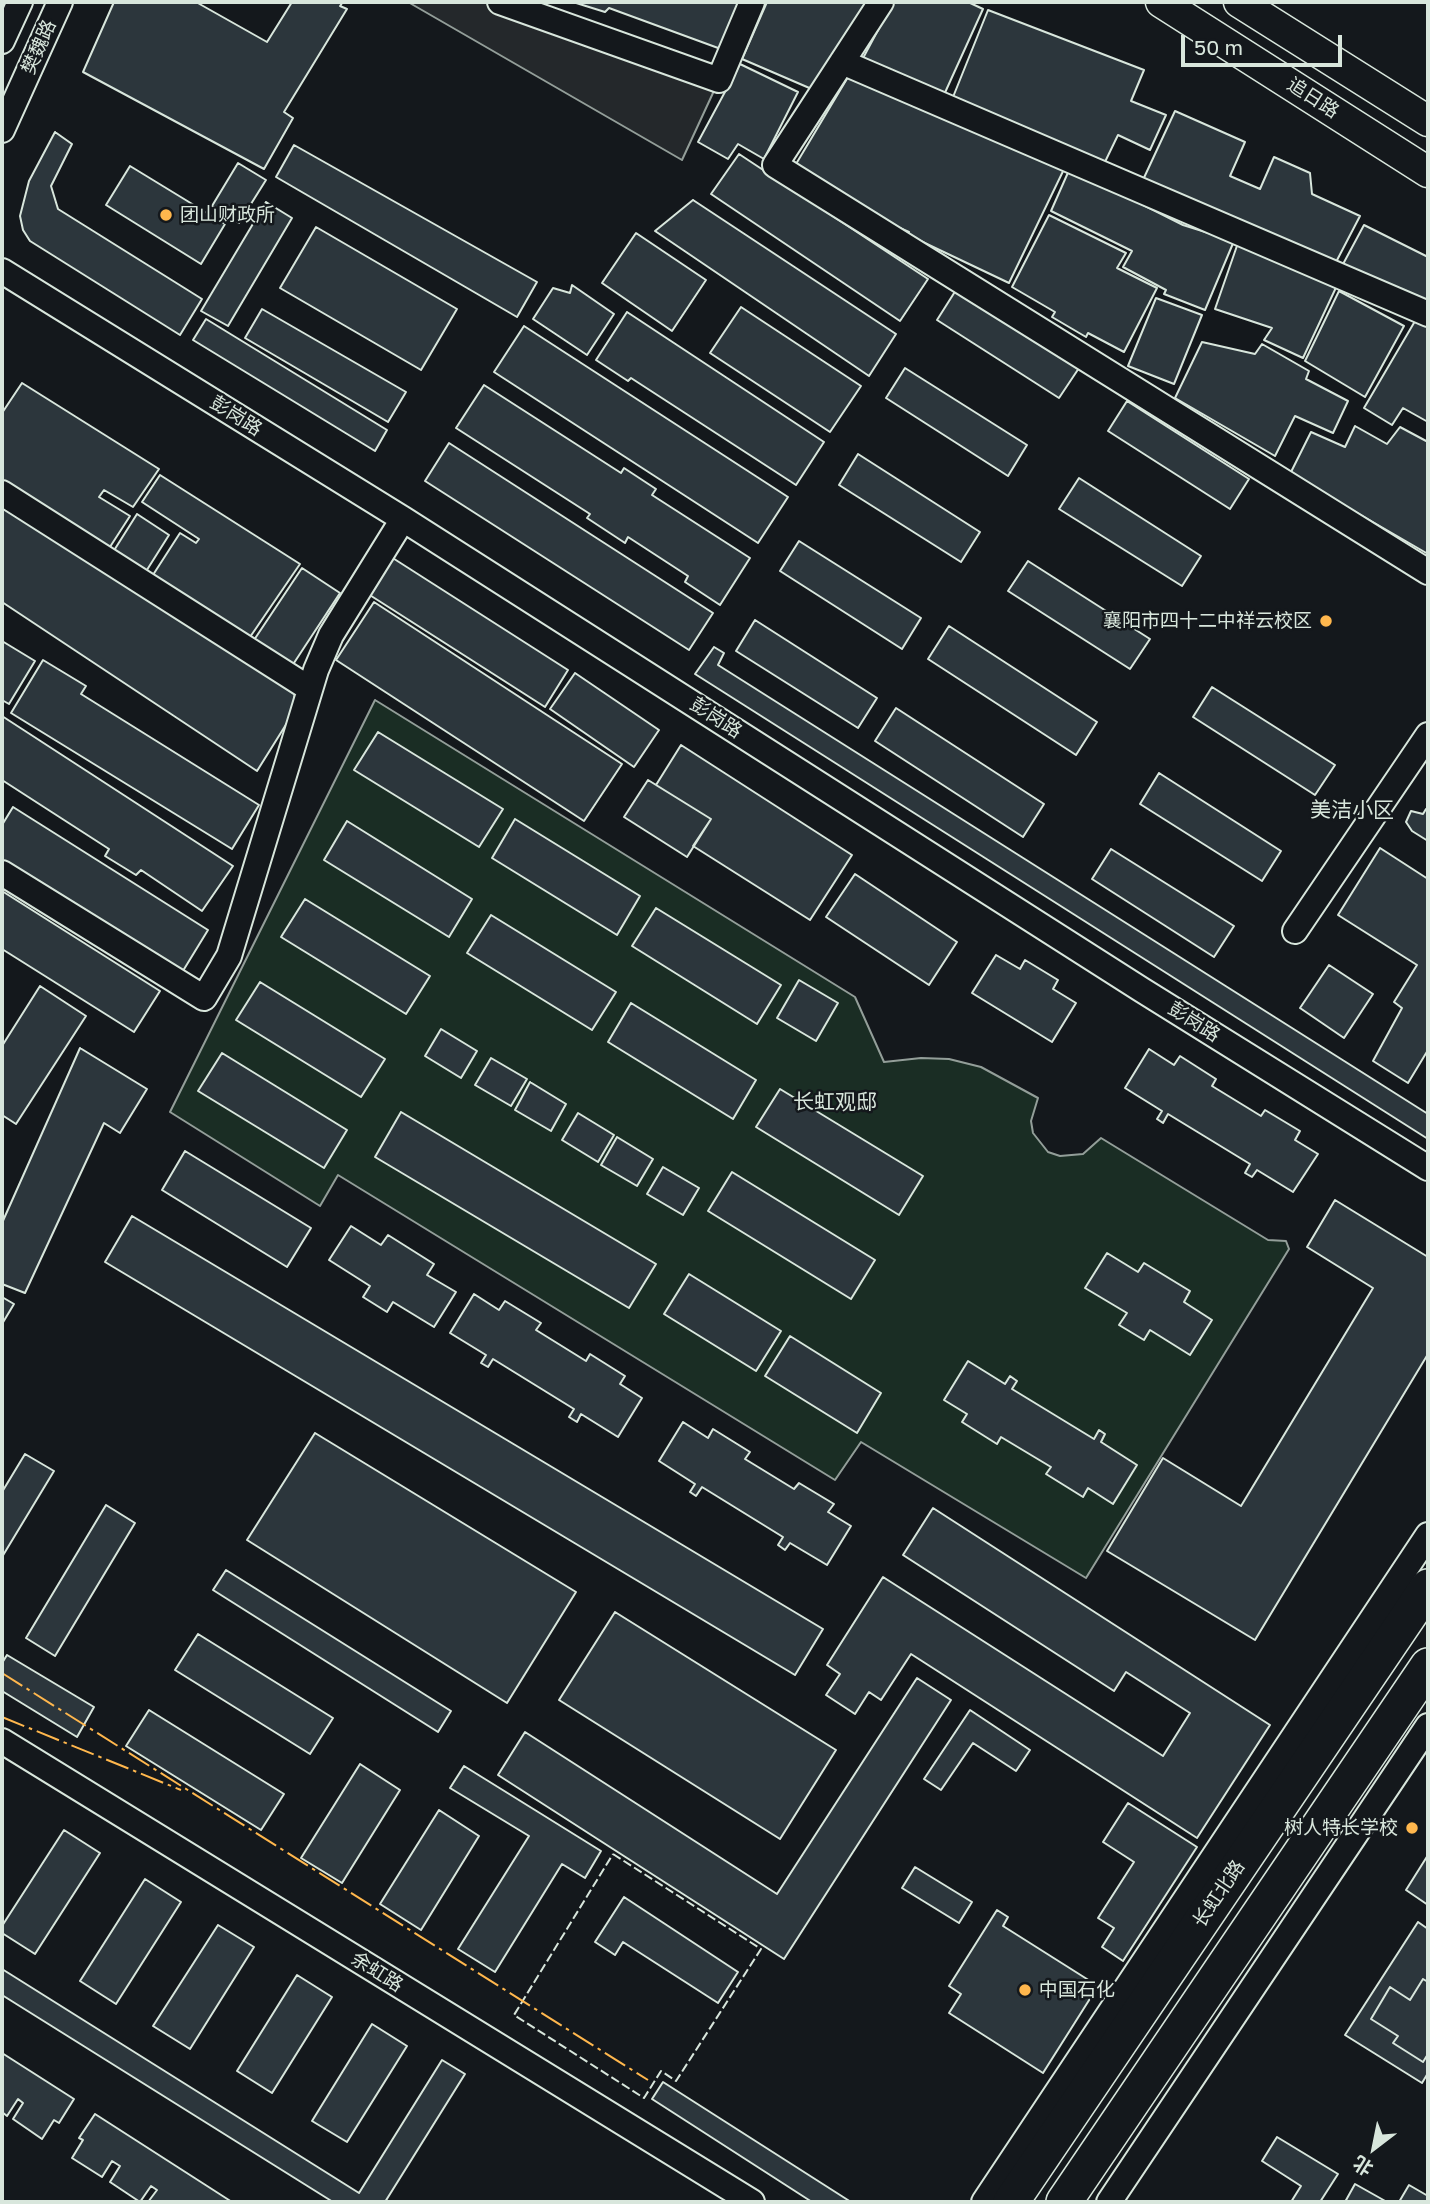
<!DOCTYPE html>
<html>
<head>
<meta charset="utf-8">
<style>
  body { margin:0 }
  #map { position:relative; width:1430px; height:2204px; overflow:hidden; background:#14181c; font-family:"Golos Text","Noto Sans SC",sans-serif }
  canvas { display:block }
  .frame { position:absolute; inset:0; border:4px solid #d8e6dc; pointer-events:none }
  .north { position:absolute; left:1339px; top:2113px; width:70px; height:70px; -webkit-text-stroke:5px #14181c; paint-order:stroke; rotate:212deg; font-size:19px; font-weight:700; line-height:28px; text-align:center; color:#d8e6dc }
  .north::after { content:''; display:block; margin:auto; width:24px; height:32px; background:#d8e6dc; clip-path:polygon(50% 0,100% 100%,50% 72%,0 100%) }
  .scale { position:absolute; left:1181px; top:35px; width:161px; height:32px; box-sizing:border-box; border:4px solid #d8e6dc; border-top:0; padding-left:9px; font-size:21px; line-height:24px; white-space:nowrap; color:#d8e6dc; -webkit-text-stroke:5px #14181c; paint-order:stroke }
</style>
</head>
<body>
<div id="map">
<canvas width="1430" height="2204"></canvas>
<div class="frame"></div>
<div class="north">北</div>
<div class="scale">50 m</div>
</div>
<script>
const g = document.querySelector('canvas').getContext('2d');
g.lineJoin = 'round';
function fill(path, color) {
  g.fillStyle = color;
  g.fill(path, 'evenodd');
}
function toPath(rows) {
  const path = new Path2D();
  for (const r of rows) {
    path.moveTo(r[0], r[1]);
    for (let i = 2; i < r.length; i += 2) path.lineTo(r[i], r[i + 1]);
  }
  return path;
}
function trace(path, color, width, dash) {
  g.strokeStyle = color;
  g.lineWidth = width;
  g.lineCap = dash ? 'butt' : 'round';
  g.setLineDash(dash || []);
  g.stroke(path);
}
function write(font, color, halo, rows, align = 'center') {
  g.font = font + ' "Golos Text","Noto Sans SC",sans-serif';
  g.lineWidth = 5;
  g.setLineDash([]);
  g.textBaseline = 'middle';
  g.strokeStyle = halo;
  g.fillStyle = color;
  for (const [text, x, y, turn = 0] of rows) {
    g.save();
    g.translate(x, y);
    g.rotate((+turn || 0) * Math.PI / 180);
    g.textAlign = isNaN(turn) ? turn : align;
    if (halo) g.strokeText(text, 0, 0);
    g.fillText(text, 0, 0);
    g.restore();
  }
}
const green = toPath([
  [375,700,855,997,884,1062,921,1058,949,1059,981,1067,1038,1098,1031,1121,1033,1133,1048,1152,1060,1156,1083,1154,1101,1138,1268,1240,1286,1241,1289,1249,1086,1578,861,1442,835,1480,338,1175,320,1206,170,1112,375,700]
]);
fill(green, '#1a2d24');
trace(green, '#939e99', 2);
const parking = toPath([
  [408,2,500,2,719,80,682,160,408,2]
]);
fill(parking, '#24282b');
trace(parking, '#939e99', 2);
const building = toPath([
  [114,2,196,2,267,42,292,2,343,2,340,6,347,9,284,112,293,118,264,169,83,72,114,2],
  [573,2,750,2,729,52,609,8,605,12,573,2],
  [767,2,868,2,814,90,742,59,767,2],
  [893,2,968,2,983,9,943,97,862,60,893,2],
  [988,10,1144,70,1131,101,1166,115,1150,150,1118,135,1103,166,951,102,988,10],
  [740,64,798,92,764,159,738,144,728,159,698,142,740,64],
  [851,72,1067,163,1009,283,908,235,909,232,849,206,793,169,851,72],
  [1175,111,1245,142,1230,176,1260,189,1274,157,1310,173,1312,194,1360,216,1335,264,1142,182,1175,111],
  [55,132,72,144,51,186,58,209,202,299,180,335,30,241,23,230,20,216,29,181,55,132],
  [294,145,537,282,517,317,276,177,294,145],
  [739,154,928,279,900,321,711,194,739,154],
  [238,163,266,180,239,223,212,206,238,163],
  [130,166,225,224,201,264,106,205,130,166],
  [1070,168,1183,225,1234,241,1205,310,1164,294,1166,290,1123,267,1132,251,1051,211,1070,168],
  [693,200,896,334,869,376,655,231,693,200],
  [266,202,292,218,228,326,201,311,266,202],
  [1049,215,1126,253,1117,268,1157,288,1124,352,1088,333,1086,337,1052,317,1055,312,1012,287,1049,215],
  [1364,225,1428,257,1428,308,1417,302,1418,296,1389,287,1342,266,1364,225],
  [316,227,457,309,421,370,280,288,316,227],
  [636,233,706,280,672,331,602,283,636,233],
  [1239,240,1340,279,1303,358,1264,340,1272,328,1215,309,1239,240],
  [572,285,614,314,587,355,533,319,553,288,570,293,572,285],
  [956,290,1079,368,1059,398,937,320,956,290],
  [1339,291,1404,326,1365,397,1305,361,1339,291],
  [1156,298,1202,315,1174,384,1128,366,1156,298],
  [741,307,861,386,830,432,710,353,741,307],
  [262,309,406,392,388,422,245,338,262,309],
  [627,312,824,442,796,485,631,378,628,381,596,360,627,312],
  [1418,316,1428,322,1428,422,1403,408,1392,425,1364,408,1418,316],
  [206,319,387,430,375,451,193,340,206,319],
  [524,326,788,497,758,543,494,372,524,326],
  [1202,342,1255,354,1262,344,1309,371,1306,379,1348,401,1333,433,1295,416,1275,456,1175,398,1202,342],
  [905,368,1027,445,1008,476,886,398,905,368],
  [22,383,159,469,133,507,104,490,99,497,130,516,108,550,2,483,2,413,22,383],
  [484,385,621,473,624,468,656,489,652,495,750,558,720,605,685,582,688,576,628,537,625,543,587,518,590,514,456,428,484,385],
  [1127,401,1249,479,1230,509,1108,431,1127,401],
  [1355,426,1387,444,1400,427,1428,442,1428,554,1290,474,1311,432,1345,447,1355,426],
  [449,443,713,613,689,650,425,481,449,443],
  [858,454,980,532,961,562,839,485,858,454],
  [160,475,300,564,248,640,151,578,180,533,196,543,199,539,142,502,160,475],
  [1079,478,1201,556,1182,586,1059,509,1079,478],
  [2,501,295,692,292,715,257,771,2,602,2,501],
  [137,514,169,535,145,573,113,552,137,514],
  [799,541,921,618,902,649,780,571,799,541],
  [388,555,568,670,545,707,365,592,388,555],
  [1028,561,1150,639,1130,669,1008,591,1028,561],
  [302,568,340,593,290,669,252,643,302,568],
  [374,602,622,764,584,821,336,660,374,602],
  [755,620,877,698,858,728,736,651,755,620],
  [949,626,1097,722,1076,755,928,659,949,626],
  [2,641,35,661,9,704,2,700,2,641],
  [714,647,724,653,718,665,1428,1114,1428,1139,695,674,714,647],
  [43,660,86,686,81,694,259,805,232,849,11,713,43,660],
  [575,673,659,730,634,767,550,709,575,673],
  [1212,687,1335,765,1315,795,1193,717,1212,687],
  [896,708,1044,804,1023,837,875,741,896,708],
  [2,716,233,866,202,911,141,870,136,875,105,856,109,849,2,780,2,716],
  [378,732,503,809,479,847,354,770,378,732],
  [681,745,852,855,810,920,693,846,711,819,656,785,681,745],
  [1159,773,1281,851,1262,881,1140,804,1159,773],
  [648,780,711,819,687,857,624,817,648,780],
  [13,807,208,930,178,979,2,867,2,825,13,807],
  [1426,809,1428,810,1428,841,1412,831,1406,822,1411,811,1423,814,1426,809],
  [515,819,640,896,617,935,492,858,515,819],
  [347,821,472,899,449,937,324,860,347,821],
  [1380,848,1428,879,1428,1050,1408,1083,1373,1061,1402,1008,1394,1002,1417,965,1338,915,1380,848],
  [1111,849,1234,926,1214,957,1092,879,1111,849],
  [855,874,957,942,929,985,826,917,855,874],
  [2,891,160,991,134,1032,2,949,2,891],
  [305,899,430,976,406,1014,281,937,305,899],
  [656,908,781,985,757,1024,632,946,656,908],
  [491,915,616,992,592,1030,467,953,491,915],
  [996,955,1020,969,1025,960,1058,980,1053,989,1076,1003,1052,1042,972,993,996,955],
  [1329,965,1373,994,1344,1038,1300,1008,1329,965],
  [799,980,838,1003,816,1041,777,1018,799,980],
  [260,982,385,1059,361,1097,236,1020,260,982],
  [40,986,86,1016,16,1124,2,1115,2,1046,40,986],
  [631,1003,756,1080,733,1119,608,1042,631,1003],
  [441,1029,477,1051,461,1078,425,1056,441,1029],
  [80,1048,147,1089,120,1133,104,1123,25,1293,2,1284,2,1223,80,1048],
  [1149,1049,1174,1065,1180,1056,1216,1079,1212,1086,1261,1116,1265,1110,1300,1131,1295,1140,1318,1154,1293,1192,1257,1170,1252,1177,1245,1173,1250,1164,1168,1114,1163,1123,1157,1119,1162,1111,1125,1088,1149,1049],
  [222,1053,347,1130,324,1168,198,1091,222,1053],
  [491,1058,527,1079,511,1106,475,1085,491,1058],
  [530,1082,566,1104,551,1131,515,1110,530,1082],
  [780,1089,923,1176,899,1215,756,1127,780,1089],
  [401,1112,656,1264,629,1308,375,1157,401,1112],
  [578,1113,614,1135,598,1162,562,1140,578,1113],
  [617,1137,653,1159,637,1186,601,1165,617,1137],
  [185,1151,311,1228,287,1267,162,1190,185,1151],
  [663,1167,699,1188,683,1215,647,1194,663,1167],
  [732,1172,875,1260,851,1299,708,1211,732,1172],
  [1335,1200,1428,1257,1428,1354,1255,1640,1107,1551,1163,1458,1241,1506,1373,1288,1307,1247,1335,1200],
  [132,1216,823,1629,795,1675,105,1262,132,1216],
  [351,1226,381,1245,388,1235,434,1264,427,1275,456,1292,434,1327,393,1302,387,1312,363,1297,370,1286,329,1260,351,1226],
  [1107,1253,1138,1272,1144,1263,1190,1291,1184,1302,1212,1320,1190,1355,1150,1330,1144,1340,1119,1325,1127,1313,1085,1288,1107,1253],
  [689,1274,781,1331,756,1371,664,1314,689,1274],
  [474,1294,499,1310,505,1301,541,1323,536,1330,586,1361,590,1354,625,1376,620,1384,642,1398,618,1437,581,1414,577,1422,569,1417,574,1409,493,1359,488,1367,481,1363,486,1355,450,1333,474,1294],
  [2,1297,14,1304,2,1324,2,1297],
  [790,1336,881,1393,857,1433,765,1376,790,1336],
  [968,1361,1005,1384,1010,1376,1017,1381,1012,1389,1094,1439,1099,1430,1105,1434,1101,1442,1137,1465,1113,1504,1088,1488,1083,1497,1046,1474,1051,1467,1001,1437,997,1444,962,1422,967,1414,944,1400,968,1361],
  [683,1422,708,1438,713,1429,750,1452,745,1459,794,1489,799,1483,834,1504,828,1512,851,1526,827,1565,790,1543,785,1550,778,1545,783,1537,702,1487,696,1496,690,1492,695,1484,659,1461,683,1422],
  [315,1433,576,1592,507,1703,247,1540,315,1433],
  [25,1454,54,1471,2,1557,2,1492,25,1454],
  [106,1505,135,1523,55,1656,26,1638,106,1505],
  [933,1508,1270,1725,1197,1838,911,1654,881,1700,869,1692,855,1714,826,1695,840,1674,827,1665,883,1577,1163,1756,1190,1713,1126,1672,1114,1691,903,1555,933,1508],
  [226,1570,451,1711,438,1732,213,1590,226,1570],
  [615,1612,836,1750,780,1839,559,1700,615,1612],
  [198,1634,333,1718,310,1754,175,1670,198,1634],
  [7,1655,94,1707,77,1737,2,1691,2,1663,7,1655],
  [917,1678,951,1700,784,1959,498,1775,525,1732,777,1894,917,1678],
  [149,1710,284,1794,261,1830,126,1746,149,1710],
  [970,1710,1030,1750,1016,1771,973,1743,941,1790,924,1779,970,1710],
  [360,1764,400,1790,342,1883,301,1858,360,1764],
  [464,1766,601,1851,585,1878,562,1864,495,1972,458,1949,529,1836,450,1788,464,1766],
  [1128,1803,1197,1847,1123,1961,1102,1947,1114,1928,1098,1918,1134,1862,1103,1842,1128,1803],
  [439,1810,479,1836,421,1930,380,1904,439,1810],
  [64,1830,100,1853,35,1954,2,1933,2,1926,64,1830],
  [1428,1855,1428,1905,1406,1890,1428,1855],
  [915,1867,972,1902,959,1923,902,1888,915,1867],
  [145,1879,181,1902,116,2004,80,1981,145,1879],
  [624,1897,738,1972,718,2003,623,1942,615,1955,595,1942,624,1897],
  [997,1910,1008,1917,1003,1926,1098,1986,1043,2073,949,2013,961,1994,949,1986,997,1910],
  [1418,1922,1428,1929,1428,1982,1423,1979,1410,2000,1390,1987,1371,2019,1398,2036,1393,2043,1423,2062,1428,2054,1428,2073,1422,2083,1345,2035,1418,1922],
  [218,1925,254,1947,190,2049,153,2026,218,1925],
  [2,1969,359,2193,442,2060,465,2074,385,2202,333,2202,2,1995,2,1969],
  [297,1975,332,1997,272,2093,237,2071,297,1975],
  [1423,1979,1428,1982,1428,2054,1423,2062,1393,2043,1398,2036,1371,2019,1390,1987,1410,2000,1423,1979],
  [372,2024,407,2046,347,2142,312,2121,372,2024],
  [2,2053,74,2099,59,2123,54,2120,42,2139,13,2119,23,2103,18,2099,7,2116,2,2112,2,2053],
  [663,2082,851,2202,812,2202,652,2099,663,2082],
  [95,2114,232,2202,148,2202,157,2190,151,2186,140,2202,110,2182,120,2166,112,2161,102,2177,72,2158,83,2140,79,2138,95,2114],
  [1277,2137,1338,2174,1320,2202,1291,2202,1301,2186,1262,2161,1277,2137],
  [1355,2184,1387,2202,1345,2202,1355,2184],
  [1409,2185,1428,2196,1428,2202,1399,2202,1409,2185]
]);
fill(building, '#2c363c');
trace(building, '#d8e6dc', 2);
const minor = toPath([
  [500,2,719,80,752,2],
  [881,2,775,165,1428,572],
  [2,41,20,2],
  [842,62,1428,314],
  [2,130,60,2],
  [2,271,403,519,1142,990,1428,1168],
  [2,493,310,689],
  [2,873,204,998,229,956,316,670,331,635,403,519],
  [1295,931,1428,735],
  [2,1741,752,2202],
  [984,2202,1428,1535],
  [1109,2202,1428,1726]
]);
const major = toPath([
  [1161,2,1428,172],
  [1239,2,1428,121]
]);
const highway = toPath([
  [1011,2202,1428,1587],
  [1064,2202,1428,1666]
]);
trace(minor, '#d8e6dc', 28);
trace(major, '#d8e6dc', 33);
trace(highway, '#d8e6dc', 38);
trace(minor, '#14181c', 24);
trace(major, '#14181c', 30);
trace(highway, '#14181c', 35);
trace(toPath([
  [613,1854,761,1949,676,2081,661,2071,644,2098,514,2015,613,1854]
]), '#d8e6dc', 2, [9, 3.5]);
trace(toPath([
  [2,1673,648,2080],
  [2,1717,181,1790]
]), '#ffb74d', 2, [24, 5, 3.5, 5]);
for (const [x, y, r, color] of [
  [166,215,7,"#ffb74d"],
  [1326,621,7,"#ffb74d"],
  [1412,1828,7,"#ffb74d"],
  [1025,1990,7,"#ffb74d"]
]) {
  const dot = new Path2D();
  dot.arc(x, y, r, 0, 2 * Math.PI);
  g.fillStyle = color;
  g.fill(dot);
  trace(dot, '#14181c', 2.5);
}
write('19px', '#d8e6dc', '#14181c', [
  ["樊魏路",39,47,-66],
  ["追日路",1313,98,33],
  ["彭岗路",236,416,32],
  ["彭岗路",716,718,33],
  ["彭岗路",1194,1022,32],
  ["长虹北路",1219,1894,-56],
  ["余虹路",377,1972,32]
]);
write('19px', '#d8e6dc', '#14181c', [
  ["团山财政所",180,215],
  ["襄阳市四十二中祥云校区",1312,621,"right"],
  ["树人特长学校",1398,1828,"right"],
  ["中国石化",1039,1990]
], 'left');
write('21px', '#d8e6dc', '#14181c', [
  ["美洁小区",1352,810],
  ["长虹观邸",835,1102]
]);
</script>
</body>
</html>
